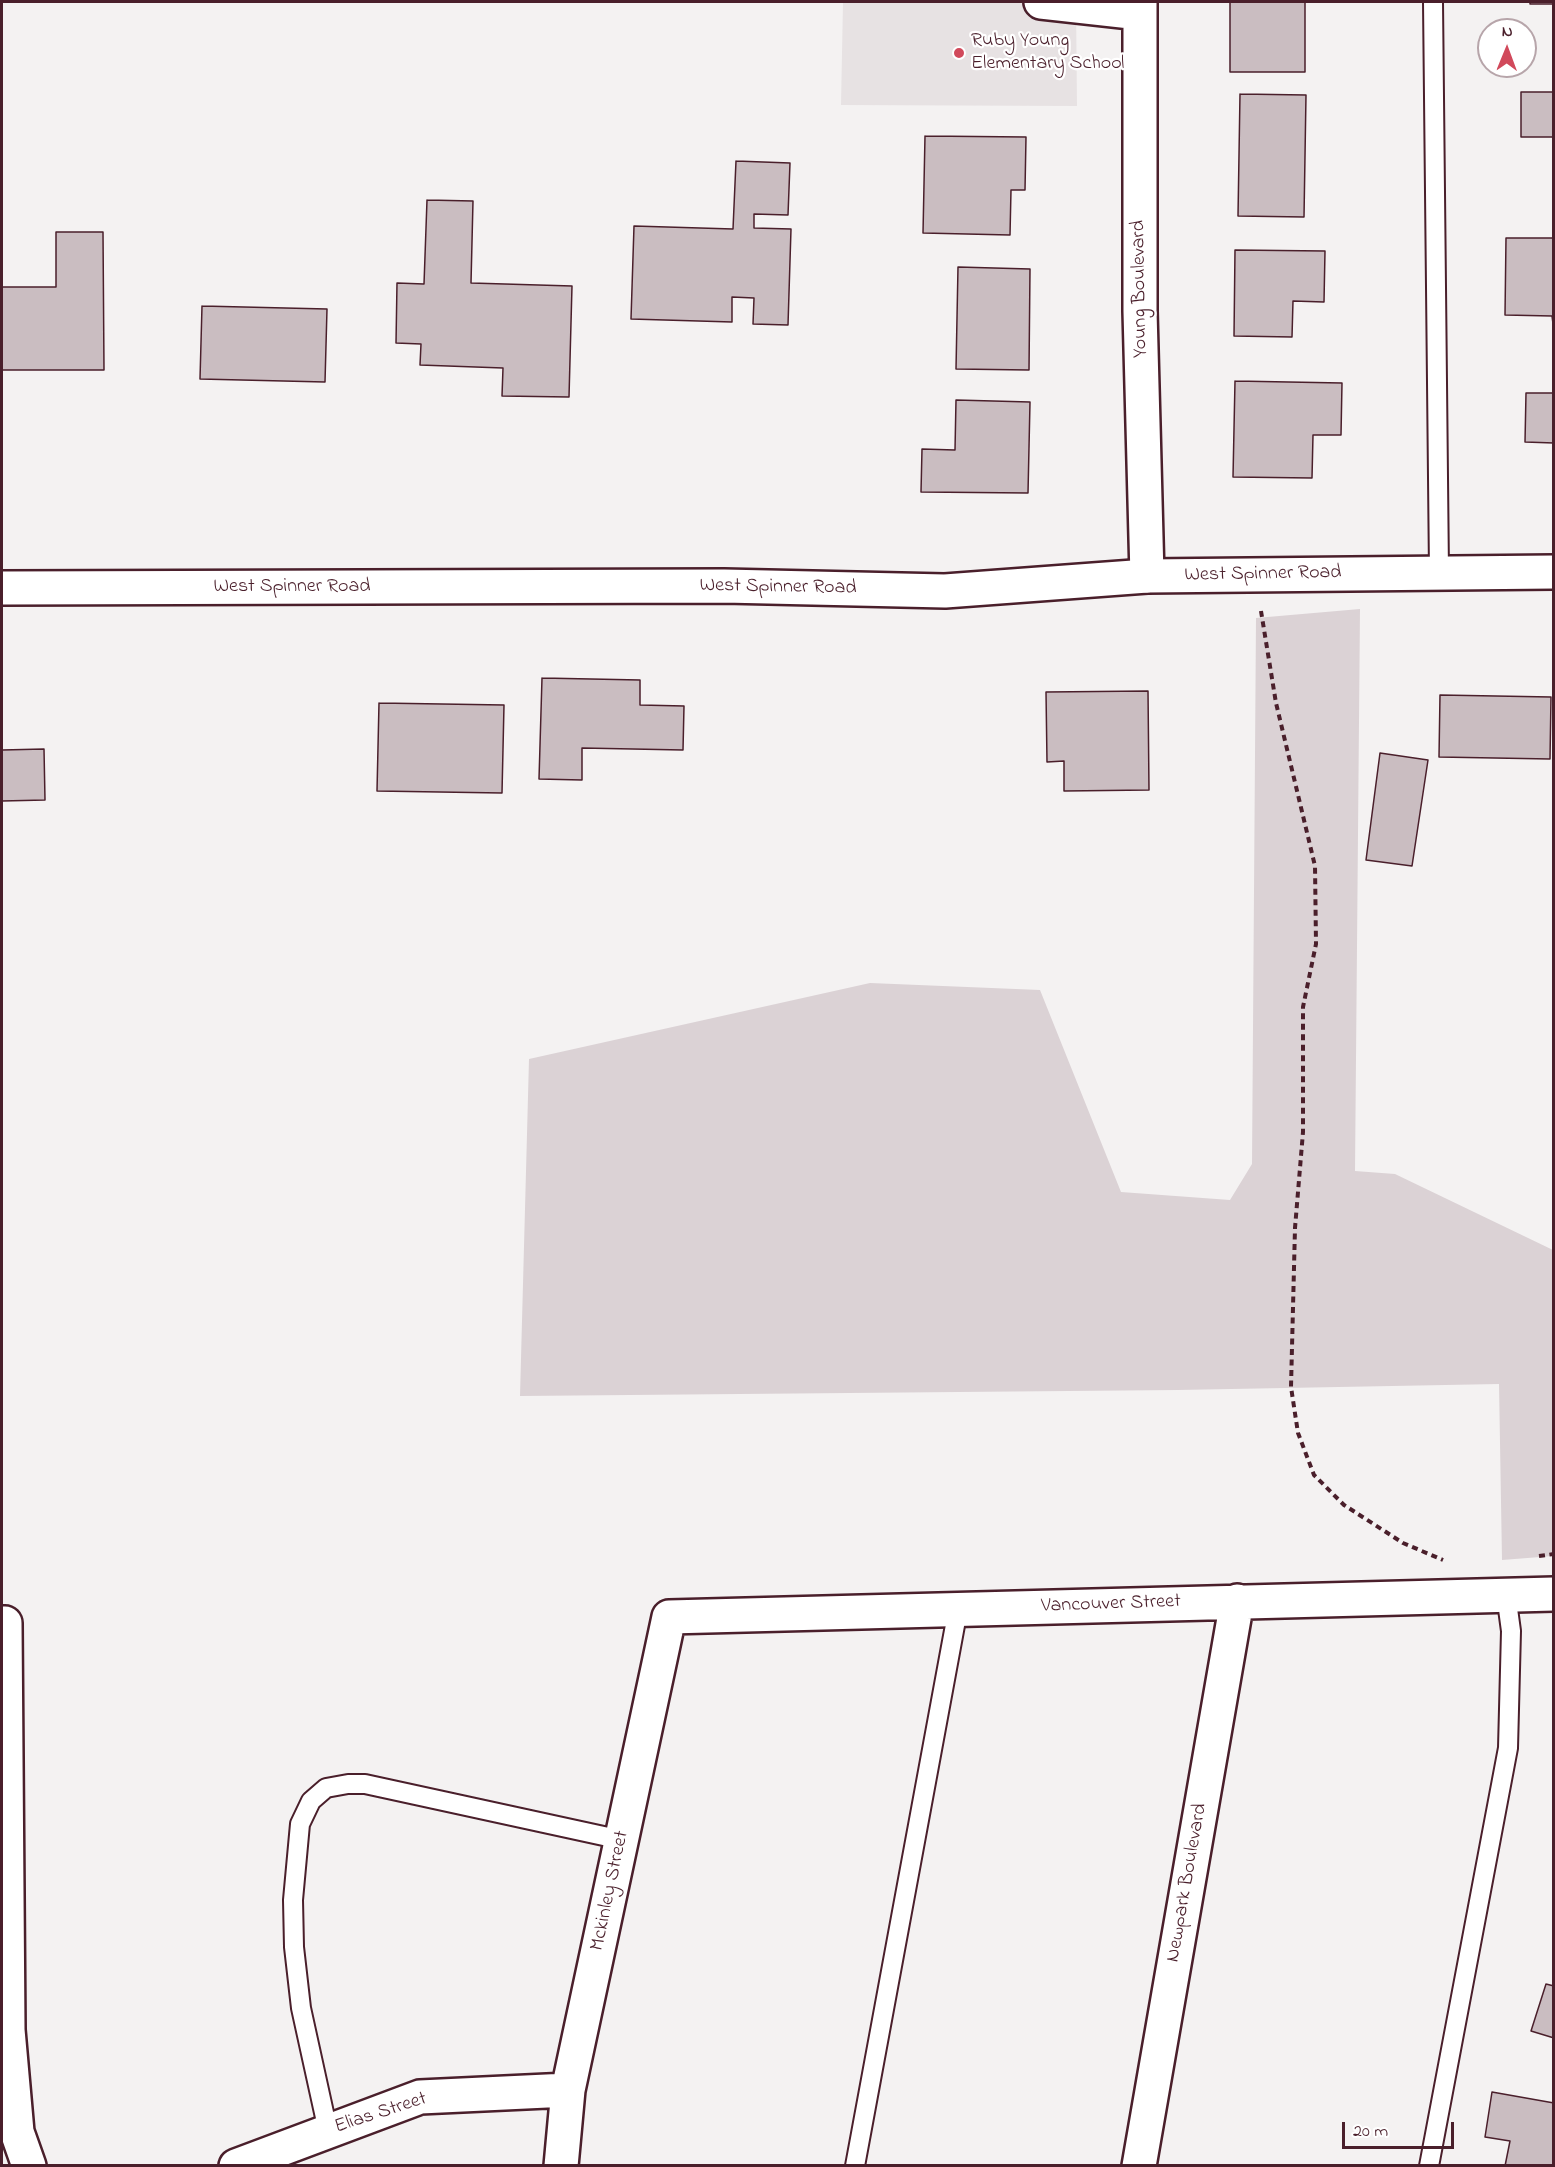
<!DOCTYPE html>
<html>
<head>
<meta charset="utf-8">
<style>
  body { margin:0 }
  #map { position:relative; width:1555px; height:2167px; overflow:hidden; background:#f4f2f2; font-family:"Indie Flower",sans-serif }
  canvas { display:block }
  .frame { position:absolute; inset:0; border:3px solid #4a1f2b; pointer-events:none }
  .north { position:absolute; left:1477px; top:18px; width:60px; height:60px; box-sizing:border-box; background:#fff; border:2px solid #b7a5aa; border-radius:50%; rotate:1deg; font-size:16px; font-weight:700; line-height:24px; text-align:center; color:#4a1f2b }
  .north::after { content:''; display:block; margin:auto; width:21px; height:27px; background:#d1495b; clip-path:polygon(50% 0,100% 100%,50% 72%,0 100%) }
  .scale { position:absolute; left:1342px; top:2122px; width:112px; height:27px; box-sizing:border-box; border:3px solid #4a1f2b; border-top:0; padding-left:8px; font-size:18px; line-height:21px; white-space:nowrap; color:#4a1f2b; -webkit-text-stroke:4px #fff; paint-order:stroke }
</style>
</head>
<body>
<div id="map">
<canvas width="1555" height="2167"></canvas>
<div class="frame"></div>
<div class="north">N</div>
<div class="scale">20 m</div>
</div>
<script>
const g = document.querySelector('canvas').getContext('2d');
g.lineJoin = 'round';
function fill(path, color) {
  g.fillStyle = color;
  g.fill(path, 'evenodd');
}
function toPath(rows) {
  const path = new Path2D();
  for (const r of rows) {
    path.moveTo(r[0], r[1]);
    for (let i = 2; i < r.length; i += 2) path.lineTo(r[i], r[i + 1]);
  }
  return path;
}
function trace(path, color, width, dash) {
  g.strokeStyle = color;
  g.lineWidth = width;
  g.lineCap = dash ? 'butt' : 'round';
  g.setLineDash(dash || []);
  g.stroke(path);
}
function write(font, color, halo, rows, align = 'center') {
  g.font = font + ' "Indie Flower",sans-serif';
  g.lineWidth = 4.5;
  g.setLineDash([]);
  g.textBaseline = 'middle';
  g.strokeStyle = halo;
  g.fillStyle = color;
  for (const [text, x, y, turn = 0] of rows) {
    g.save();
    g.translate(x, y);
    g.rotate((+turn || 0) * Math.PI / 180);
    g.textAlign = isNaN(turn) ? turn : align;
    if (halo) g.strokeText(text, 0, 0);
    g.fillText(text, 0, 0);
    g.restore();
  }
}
fill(toPath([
  [843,2,1076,2,1077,106,841,105]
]), '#e7e2e3');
fill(toPath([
  [1360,609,1355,1171,1395,1174,1553,1250,1553,1556,1502,1560,1499,1384,1178,1390,520,1396,529,1059,870,983,1040,990,1121,1192,1230,1200,1252,1164,1256,618]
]), '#dbd2d5');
const building = toPath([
  [1230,2,1305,2,1305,72,1230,72,1230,2],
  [1530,2,1554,2,1554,4,1530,4,1530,2],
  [1521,92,1554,92,1554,137,1521,137,1521,92],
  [1240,94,1306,95,1304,217,1238,216,1240,94],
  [925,136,1026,137,1025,190,1011,190,1010,235,923,233,925,136],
  [736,161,790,163,788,215,754,214,754,228,791,229,788,325,753,324,754,298,732,297,732,322,631,319,634,226,733,229,736,161],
  [427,200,473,201,471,283,572,286,569,397,502,396,503,368,420,365,421,344,396,343,397,283,424,284,427,200],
  [56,232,103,232,104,370,2,370,2,287,56,287,56,232],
  [1506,238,1554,238,1554,332,1552,316,1505,315,1506,238],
  [1235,250,1325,251,1324,302,1293,301,1292,337,1234,336,1235,250],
  [958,267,1030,269,1029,370,956,369,958,267],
  [202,306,327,309,325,382,200,379,202,306],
  [1235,381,1342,383,1341,435,1313,435,1312,478,1233,477,1235,381],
  [1526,393,1554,393,1554,443,1525,442,1526,393],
  [956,400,1030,402,1028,493,921,492,922,449,955,450,956,400],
  [542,678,640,680,640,705,684,706,683,750,582,748,582,780,539,779,542,678],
  [1148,691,1149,790,1064,791,1064,761,1047,762,1046,692,1148,691],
  [1440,695,1551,697,1550,759,1439,757,1440,695],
  [379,703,504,705,502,793,377,791,379,703],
  [44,749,45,800,2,801,2,750,44,749],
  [1380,753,1428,760,1412,866,1366,860,1380,753],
  [1546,1984,1554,1986,1554,2038,1531,2031,1546,1984],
  [1492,2092,1554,2103,1554,2166,1505,2166,1510,2141,1485,2137,1492,2092]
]);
fill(building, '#cabdc1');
trace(building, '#4a1f2b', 1.5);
const lane = toPath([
  [1433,2,1439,572],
  [328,2131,301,2008,294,1947,293,1900,300,1824,311,1801,326,1788,348,1784,365,1784,622,1840],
  [855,2166,958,1609],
  [1429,2166,1508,1748,1511,1631,1506,1594]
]);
const street = toPath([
  [1041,2,1140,13],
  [1140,2,1140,311,1147,576],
  [2,1623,5,1623,8,2030,17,2132,29,2166],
  [236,2166,420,2097,568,2090],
  [561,2166,568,2090,669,1617,1554,1594],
  [1139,2166,1237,1601]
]);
const secondary = toPath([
  [2,588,724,586,945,591,1147,576,1554,572]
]);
trace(lane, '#4a1f2b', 22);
trace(street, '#4a1f2b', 38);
trace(secondary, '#4a1f2b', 38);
trace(toPath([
  [1261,611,1276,703,1315,866,1316,944,1303,1007,1303,1132,1295,1228,1291,1387,1298,1433,1314,1475,1344,1505,1403,1543,1443,1560],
  [1539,1556,1554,1554]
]), '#4a1f2b', 4, [6, 4.5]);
trace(lane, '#fff', 18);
trace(street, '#fff', 33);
trace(secondary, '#fff', 33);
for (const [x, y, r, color] of [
  [959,53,6,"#d1495b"]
]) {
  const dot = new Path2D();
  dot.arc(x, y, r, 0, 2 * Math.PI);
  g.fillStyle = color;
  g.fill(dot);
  trace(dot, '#fff', 2);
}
write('20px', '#4a1f2b', '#fff', [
  ["Ruby Young",971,42],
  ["Elementary School",971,65]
], 'left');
write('20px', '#4a1f2b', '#fff', [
  ["Young Boulevard",1141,289,-91],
  ["West Spinner Road",1263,575,-1],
  ["West Spinner Road",292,588],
  ["West Spinner Road",778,588,1],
  ["Vancouver Street",1111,1605,-2],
  ["Newpark Boulevard",1188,1883,-80],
  ["Mckinley Street",611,1891,-78],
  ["Elias Street",381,2114,-18]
]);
</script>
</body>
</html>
